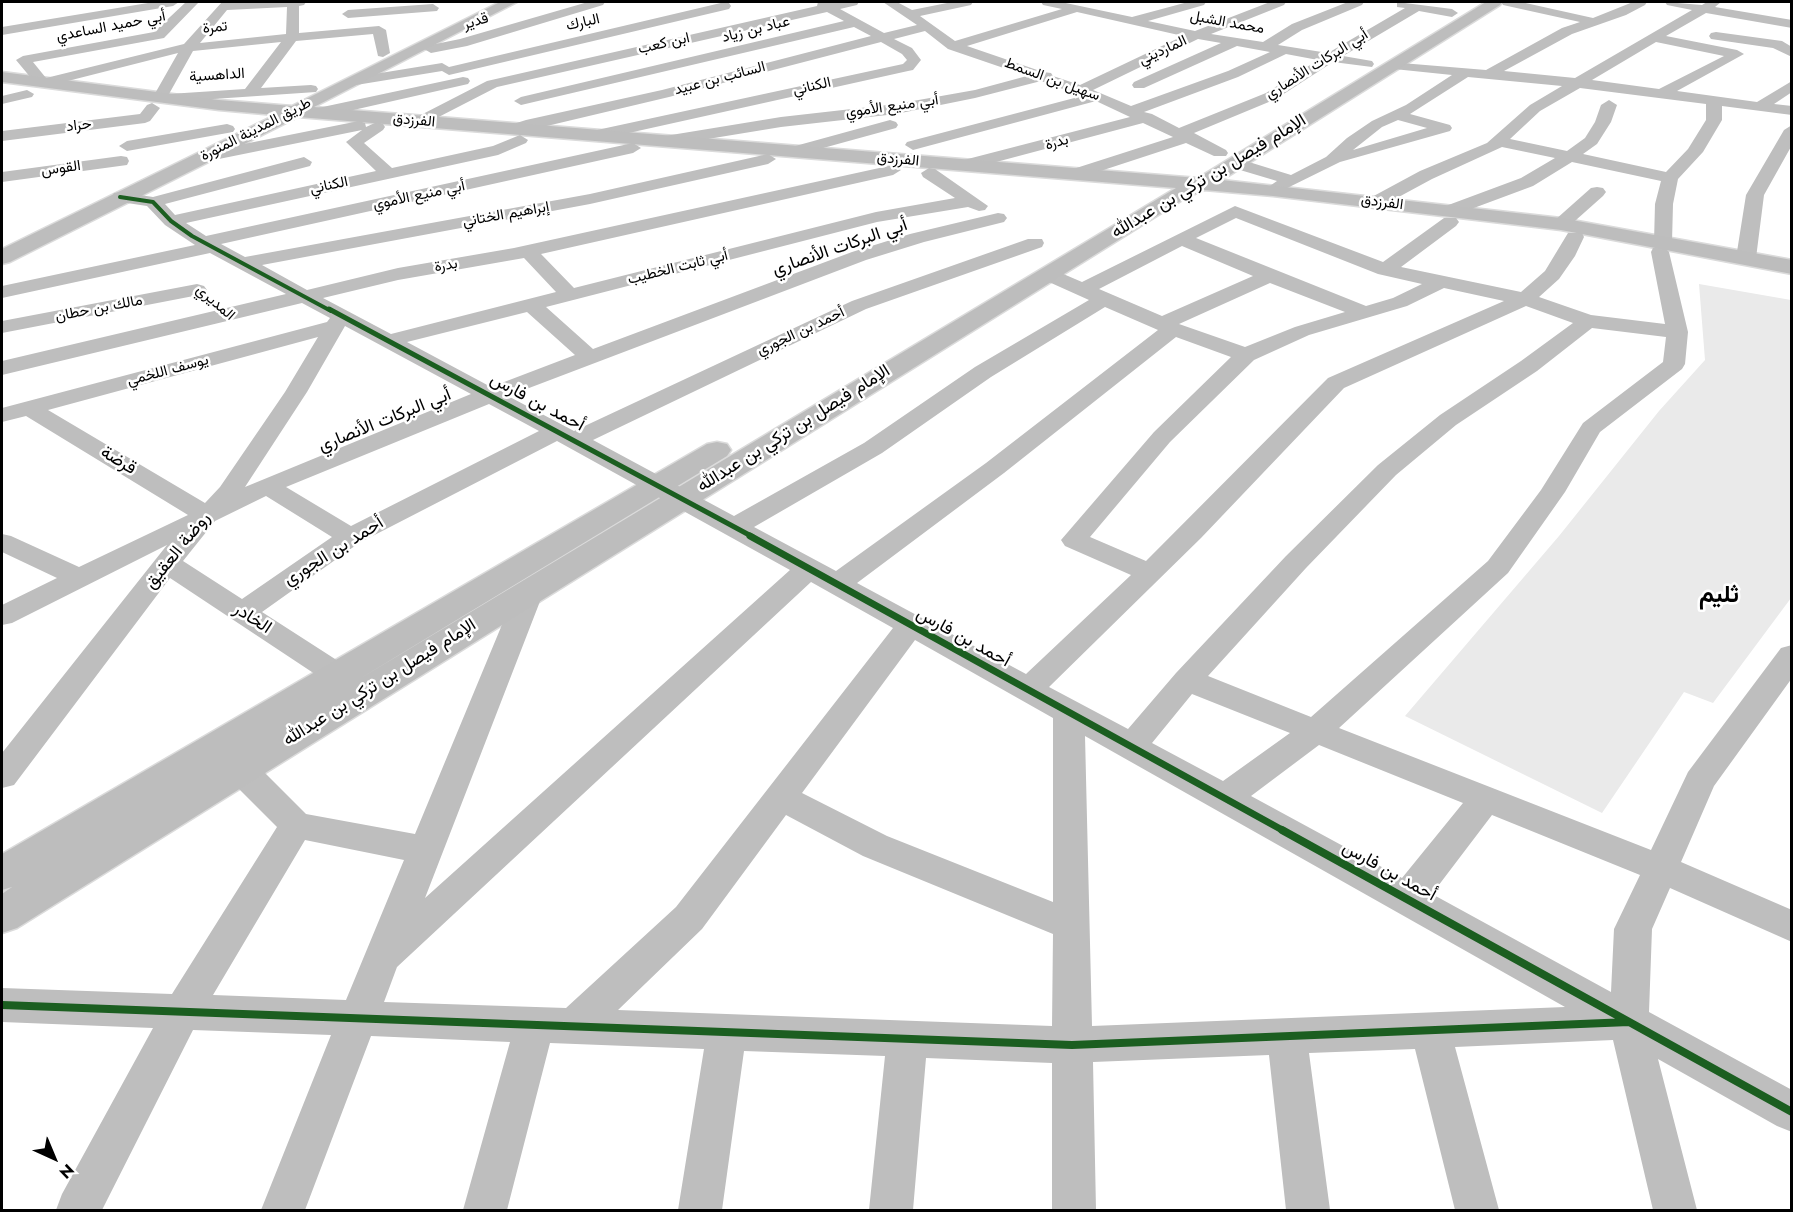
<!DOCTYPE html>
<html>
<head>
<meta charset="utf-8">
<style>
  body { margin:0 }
  #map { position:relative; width:1793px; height:1212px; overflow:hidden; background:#fff; font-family:Jost,sans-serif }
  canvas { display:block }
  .frame { position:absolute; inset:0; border:3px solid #000; pointer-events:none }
  .north { position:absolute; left:24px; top:1128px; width:60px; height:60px; -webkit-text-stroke:4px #fff; paint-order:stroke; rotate:136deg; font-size:16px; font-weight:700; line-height:24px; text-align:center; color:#000 }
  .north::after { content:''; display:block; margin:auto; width:21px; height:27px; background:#000; clip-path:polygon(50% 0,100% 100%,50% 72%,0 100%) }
</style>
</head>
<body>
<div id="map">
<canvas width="1793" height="1212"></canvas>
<div class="frame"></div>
<div class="north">N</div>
</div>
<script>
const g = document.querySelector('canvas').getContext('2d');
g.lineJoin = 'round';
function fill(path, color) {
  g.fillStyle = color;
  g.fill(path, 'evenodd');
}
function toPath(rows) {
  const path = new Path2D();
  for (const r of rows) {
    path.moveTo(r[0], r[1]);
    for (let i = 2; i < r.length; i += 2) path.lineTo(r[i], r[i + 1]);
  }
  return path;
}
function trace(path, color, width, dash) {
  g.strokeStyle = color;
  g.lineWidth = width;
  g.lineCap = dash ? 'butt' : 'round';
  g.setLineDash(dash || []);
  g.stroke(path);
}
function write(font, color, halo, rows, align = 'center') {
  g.font = font + ' Jost,Vazirmatn,sans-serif';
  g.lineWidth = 5;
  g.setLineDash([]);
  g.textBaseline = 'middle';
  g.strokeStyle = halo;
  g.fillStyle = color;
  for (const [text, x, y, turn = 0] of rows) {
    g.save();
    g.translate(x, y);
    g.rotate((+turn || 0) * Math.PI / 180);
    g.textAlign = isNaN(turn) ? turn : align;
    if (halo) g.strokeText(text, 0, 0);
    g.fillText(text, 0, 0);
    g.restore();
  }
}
fill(toPath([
  [1699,284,1791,300,1791,598,1713,703,1684,692,1602,813,1405,716,1559,536,1659,411,1705,360]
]), '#eaeaea');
const major = toPath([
  [500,2,517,2,314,107,1198,178,1486,2,1502,2,1500,5,1222,180,1561,218,1792,260,1792,274,1561,230,1273,196,1204,190,1184,199,17,928,2,933,2,894,12,887,2,890,2,854,707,444,717,442,727,444,731,450,727,456,356,681,1176,188,298,117,10,262,2,264,2,249,275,115,219,110,2,82,2,72,219,100,292,106,500,2]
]);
trace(major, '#dbdbdb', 3);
fill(toPath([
  [154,2,179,2,173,6,2,35,2,27,154,2],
  [186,2,199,2,164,38,33,62,46,78,184,44,222,2,306,2,304,5,299,6,299,33,379,26,386,30,390,53,383,57,378,56,373,34,296,41,261,88,311,85,316,86,318,89,316,92,169,102,155,100,153,97,178,53,48,86,36,84,16,60,23,56,154,32,186,2],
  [287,7,286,34,200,43,227,10,287,7],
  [281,42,245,89,169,94,193,51,281,42],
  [588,2,605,2,603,5,467,46,431,53,424,49,426,46,460,39,588,2],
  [725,2,729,3,731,6,729,9,449,75,442,71,350,86,343,82,350,78,442,63,449,67,725,2],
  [818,2,830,3,859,2,857,5,840,9,884,33,917,25,883,2,897,2,912,10,952,2,973,2,971,5,920,16,955,41,1062,9,1043,5,1041,2,1061,2,1132,17,1188,2,1206,2,1204,5,1148,21,1195,31,1270,2,1286,2,1284,5,1211,34,1263,42,1292,24,1348,2,1364,2,1362,5,1302,30,1278,45,1328,53,1405,8,1397,7,1397,2,1452,9,1458,13,1452,17,1419,11,1343,56,1372,61,1374,64,1372,67,1333,62,1276,99,1194,133,1226,150,1228,153,1226,156,1214,156,1186,143,1076,179,1070,178,1068,174,1070,170,1173,137,1143,123,966,170,958,165,960,161,1130,117,1096,101,913,150,905,145,907,142,1082,96,1041,81,975,98,896,114,781,127,665,146,657,141,665,136,781,117,896,104,975,90,1027,76,948,49,925,31,894,39,912,48,921,60,913,70,908,71,597,140,589,135,597,130,903,64,907,60,902,54,881,42,669,97,513,134,505,129,507,126,526,120,662,90,871,36,854,27,521,105,514,101,521,97,844,21,827,12,497,87,425,124,415,124,412,121,415,118,487,81,817,6,818,2],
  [1077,12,1183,36,1080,85,1053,76,1051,73,1043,72,967,46,1077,12],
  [1198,39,1221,43,1134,82,1132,85,1134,88,1144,88,1237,46,1270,52,1228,71,1131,106,1093,90,1198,39],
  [1286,54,1318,60,1266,93,1179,128,1152,114,1144,112,1238,77,1286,54],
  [1501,2,1521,2,1593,18,1633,2,1647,2,1645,5,1626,15,1572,34,1504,71,1575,78,1692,10,1667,5,1665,2,1702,5,1707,2,1721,2,1715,7,1792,20,1792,28,1706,13,1666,36,1737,50,1744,54,1677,91,1757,102,1792,81,1792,92,1774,104,1792,106,1792,115,1722,106,1722,120,1703,152,1678,179,1673,204,1672,242,1670,246,1664,247,1669,252,1688,332,1685,364,1682,369,1600,432,1565,492,1508,573,1339,728,1651,850,1688,772,1781,648,1792,645,1792,678,1714,786,1681,862,1792,910,1792,942,1670,888,1652,929,1649,1012,1792,1090,1792,1132,1777,1126,1658,1059,1697,1210,1653,1210,1613,1040,1455,1047,1499,1210,1455,1210,1415,1049,1309,1053,1330,1210,1286,1210,1269,1055,1093,1062,1096,1210,1052,1210,1052,1063,926,1058,913,1210,869,1210,885,1056,744,1051,722,1210,678,1210,704,1049,550,1043,507,1210,463,1210,510,1042,371,1036,305,1210,261,1210,331,1035,193,1030,102,1210,56,1210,62,1194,153,1028,2,1022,2,988,172,994,277,827,228,778,224,769,228,760,240,757,252,760,306,814,415,834,516,591,520,585,530,582,540,585,544,591,425,898,790,570,557,441,359,543,262,612,349,668,353,675,349,682,338,685,327,682,170,578,14,785,2,788,2,753,167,545,12,623,2,625,2,605,57,578,2,552,2,534,11,536,79,567,188,515,26,416,2,422,2,408,327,322,330,318,302,303,2,375,2,361,286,294,210,253,2,298,2,286,195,245,165,225,147,206,114,201,111,197,114,193,120,192,153,197,304,157,312,162,310,166,165,204,175,215,376,171,346,142,362,130,204,162,196,157,204,152,359,121,365,123,366,127,377,122,383,124,385,127,383,130,364,143,392,168,493,146,520,135,528,140,526,143,498,155,186,223,206,236,633,143,641,148,633,153,221,244,245,257,590,194,768,154,776,159,768,164,590,204,262,265,307,290,398,268,514,248,893,165,901,170,893,175,541,254,574,288,876,212,955,198,923,177,921,173,929,168,935,169,988,206,985,210,979,211,968,207,877,222,546,307,593,349,852,252,910,234,998,213,1004,214,1007,218,1004,222,924,242,866,260,508,396,574,431,852,301,1028,239,1042,239,1044,243,1042,247,866,309,593,440,734,516,864,443,975,367,1089,300,1040,278,1037,274,1040,270,1054,270,1082,282,1235,206,1383,262,1444,218,1456,218,1459,222,1456,226,1401,267,1521,292,1545,271,1568,233,1582,233,1584,237,1575,256,1559,279,1539,297,1591,315,1665,324,1651,252,1653,248,1659,247,1654,242,1655,204,1661,181,1572,162,1533,186,1455,215,1443,215,1440,211,1443,207,1521,178,1555,158,1502,147,1432,179,1382,206,1376,207,1370,206,1367,202,1370,198,1420,171,1487,143,1530,105,1562,86,1468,77,1410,114,1450,125,1452,128,1450,131,1340,162,1273,195,1267,194,1264,190,1277,181,1230,167,1228,163,1236,158,1291,175,1326,157,1347,138,1372,121,1406,105,1452,75,1394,69,1387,65,1389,62,1486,70,1562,28,1580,22,1503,5,1501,2],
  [1656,42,1724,56,1659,89,1592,80,1656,42],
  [1580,88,1706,104,1706,120,1688,149,1666,172,1583,154,1597,144,1611,122,1617,105,1609,100,1601,105,1595,122,1585,138,1567,151,1510,139,1540,111,1580,88],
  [1398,120,1427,128,1353,150,1382,127,1398,120],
  [1236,218,1378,274,1422,284,1393,298,1366,306,1196,238,1236,218],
  [1182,246,1253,276,1162,316,1099,289,1182,246],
  [524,258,556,292,391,334,323,298,398,280,524,258],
  [1270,283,1345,312,1295,327,1245,347,1179,324,1270,283],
  [1444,288,1504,301,1328,378,1146,561,1090,537,1170,442,1254,360,1309,335,1407,306,1444,288],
  [1526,306,1573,323,1521,361,1440,415,1378,465,1286,556,1176,673,1128,729,1049,687,1201,538,1344,388,1526,306],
  [1105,307,1158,330,986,463,836,571,754,527,882,453,991,377,1105,307],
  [527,312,575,355,491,387,407,342,527,312],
  [345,326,471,394,245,487,307,392,345,326],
  [1592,328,1666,337,1663,362,1583,423,1541,490,1488,561,1311,717,1208,676,1306,568,1396,475,1456,425,1537,371,1592,328],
  [318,337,285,392,220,487,205,503,48,410,318,337],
  [1176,337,1231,357,1154,432,1061,540,1065,546,1131,575,1026,674,857,583,1004,473,1176,337],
  [489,404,539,431,351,526,286,487,489,404],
  [266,496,332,537,242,599,183,561,215,521,266,496],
  [811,582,893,628,676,907,566,1008,384,1002,397,967,811,582],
  [915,640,1053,718,1053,902,887,836,802,793,915,640],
  [1192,694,1290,733,1223,781,1152,743,1192,694],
  [1085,736,1565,1007,1092,1026,1085,736],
  [1319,745,1463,803,1402,878,1251,796,1319,745],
  [786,815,863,856,1053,934,1052,1026,618,1010,702,929,786,815],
  [1492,815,1640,875,1614,929,1611,992,1432,894,1492,815],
  [305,840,404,860,346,1000,213,995,305,840],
  [433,4,439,8,437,11,348,18,342,14,348,10,433,4],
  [1716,32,1782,41,1792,47,1792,57,1773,48,1711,39,1709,36,1711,33,1716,32],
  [463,77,468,78,470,81,468,84,318,118,310,113,318,108,463,77],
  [27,90,34,94,32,97,2,104,2,96,27,90],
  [152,103,160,108,150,121,145,123,2,141,2,131,140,114,147,105,152,103],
  [890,120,896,122,898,125,896,128,794,156,786,151,788,148,890,120],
  [227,124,233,126,235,129,233,132,127,151,119,146,127,141,227,124],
  [1792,125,1792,145,1764,195,1756,258,1753,262,1746,264,1739,262,1736,258,1746,195,1784,130,1792,125],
  [121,156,127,157,129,161,127,165,2,182,2,172,121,156],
  [1597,187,1603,188,1606,192,1603,196,1567,228,1555,228,1552,224,1555,220,1591,188,1597,187],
  [197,284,204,286,207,290,204,294,2,333,2,321,197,284]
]), '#bebebe');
fill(major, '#bdbdbd');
trace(toPath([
  [120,197,153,202,171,221,192,236,331,311]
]), '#1b5e20', 4);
trace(toPath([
  [329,309,753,537]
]), '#1b5e20', 5);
trace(toPath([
  [750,536,1284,831]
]), '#1b5e20', 7);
trace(toPath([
  [1282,830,1792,1112],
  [2,1005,1072,1045,1629,1022]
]), '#1b5e20', 8);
write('15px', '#000', '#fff', [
  ["قدير",476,22,-17],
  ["البارك",583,23,-13],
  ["محمد الشبل",1227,23,10],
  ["أبي حميد الساعدي",111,27,-11],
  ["تمرة",215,28,-7],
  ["عباد بن زياد",756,30,-14],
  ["ابن كعب",664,44,-13],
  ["المارديني",1163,51,-25],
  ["أبي البركات الأنصاري",1317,65,-32],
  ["الداهسية",217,76,-4],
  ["السائب بن عبيد",720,79,-15],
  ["سهيل بن السمط",1052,80,20],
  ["الكناني",812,87,-13],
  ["أبي منيع الأموي",892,107,-8],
  ["الفرزدق",414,121,5],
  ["حراد",79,126,-7],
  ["طريق المدينة المنورة",256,130,-27],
  ["بدرة",1057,143,-16],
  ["الفرزدق",898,160,5],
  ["القوس",61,169,-8],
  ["الكناني",329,186,-12],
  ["أبي منيع الأموي",419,196,-12],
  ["الفرزدق",1382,203,7],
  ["إبراهيم الختاني",506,215,-10],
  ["بدرة",446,266,-10],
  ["أبي ثابت الخطيب",678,268,-14],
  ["المديري",215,303,41],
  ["مالك بن حطان",99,309,-11],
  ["أحمد بن الجوري",801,332,-25],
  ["يوسف اللخمي",168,371,-15]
]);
write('18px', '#000', '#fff', [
  ["الإمام فيصل بن تركي بن عبدالله",1209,177,-31],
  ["أبي البركات الأنصاري",840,248,-19],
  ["أحمد بن فارس",537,403,28],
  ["أبي البركات الأنصاري",385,421,-22],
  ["الإمام فيصل بن تركي بن عبدالله",794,429,-32],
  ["قرضة",118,461,31],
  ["روضة العقيق",178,551,-51],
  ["أحمد بن الجوري",334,552,-32],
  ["الخادر",252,619,33],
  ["أحمد بن فارس",963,638,29],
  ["الإمام فيصل بن تركي بن عبدالله",380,683,-32],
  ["أحمد بن فارس",1389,872,29]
]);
write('bold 24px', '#000', '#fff', [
  ["ثليم",1719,596]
]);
</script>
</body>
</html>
